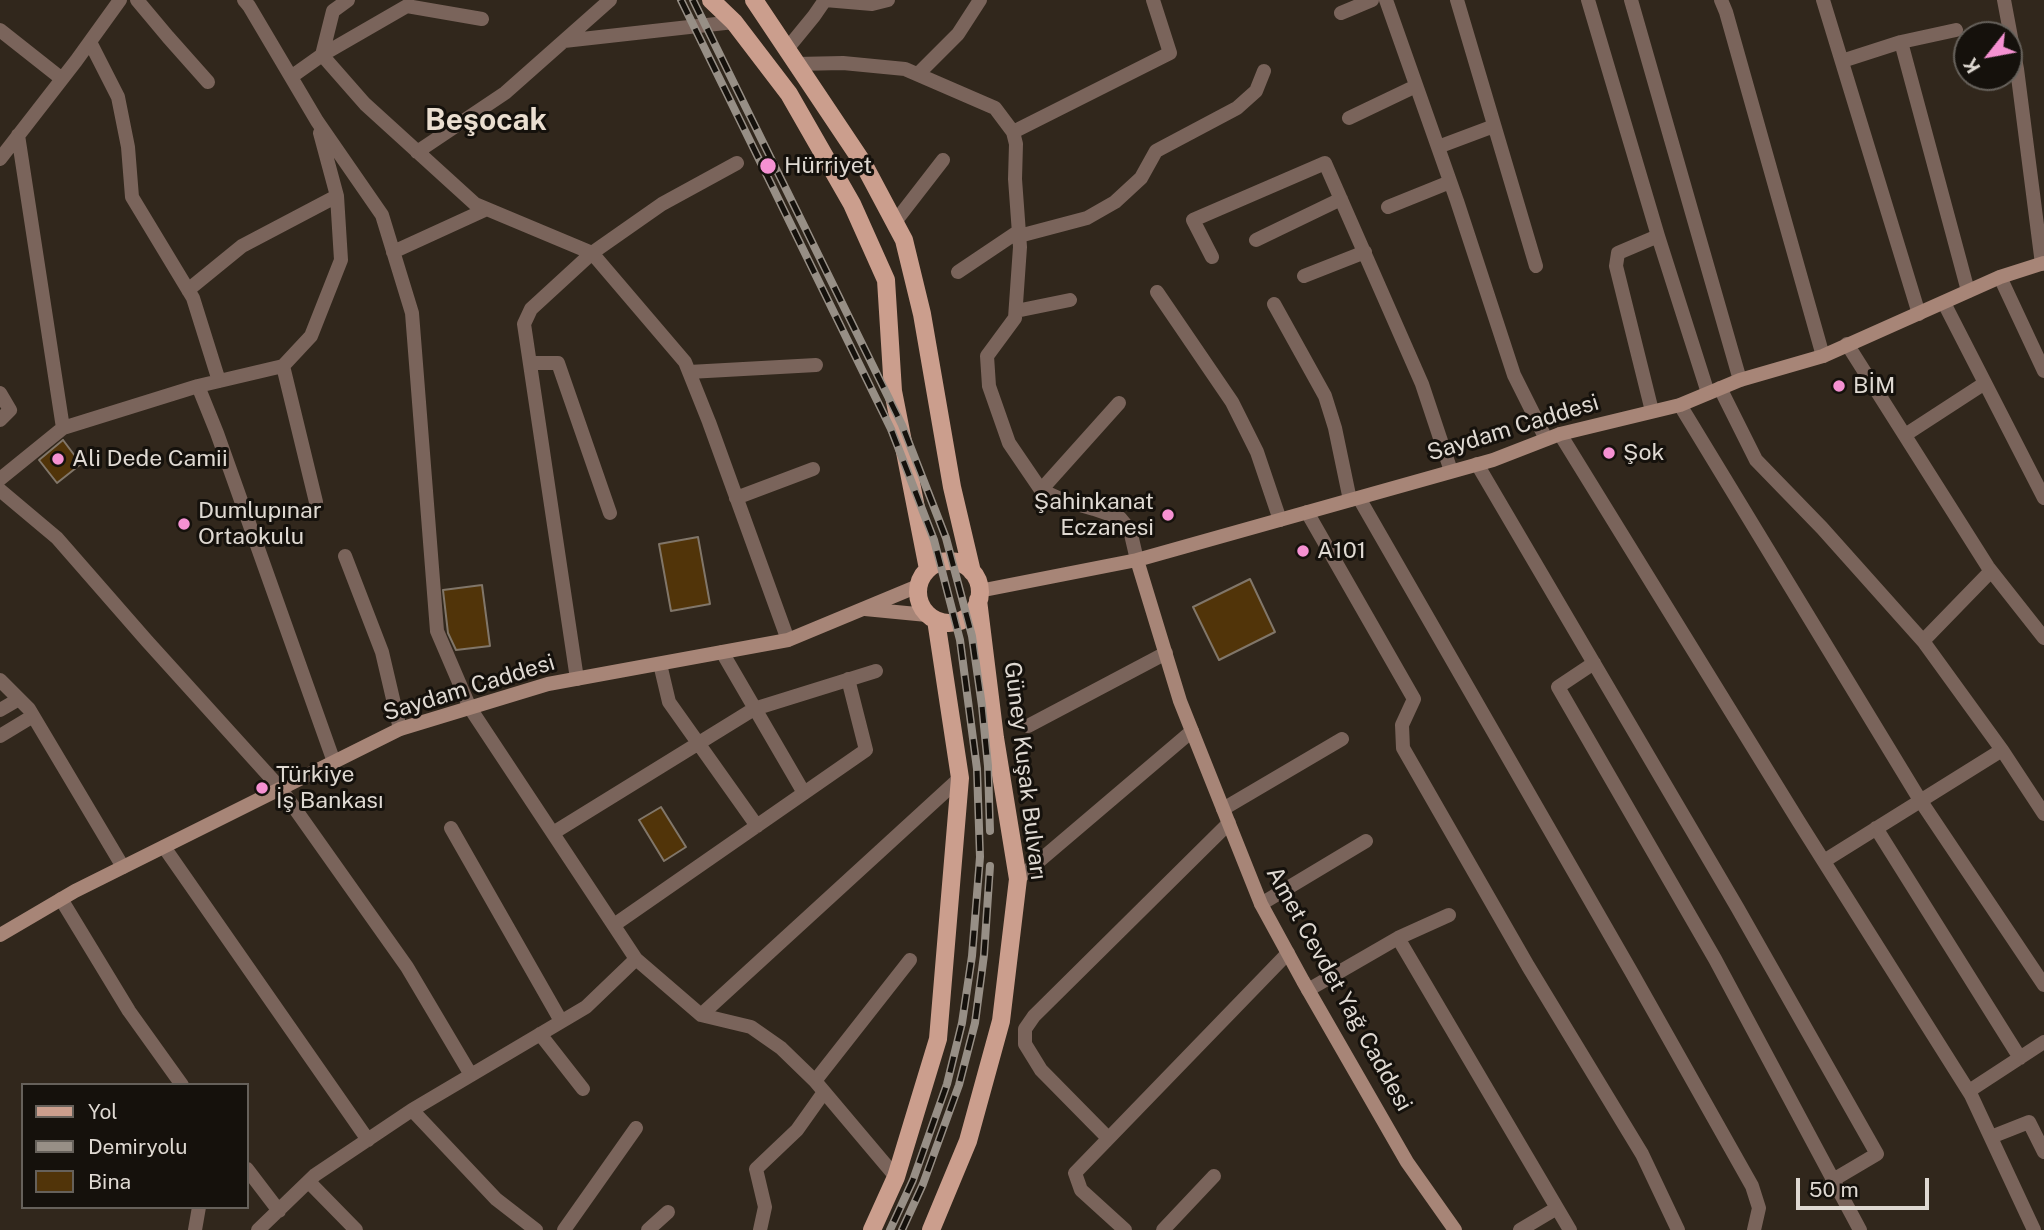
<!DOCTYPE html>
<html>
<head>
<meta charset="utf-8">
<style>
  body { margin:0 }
  #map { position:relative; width:2044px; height:1230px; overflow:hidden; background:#31271c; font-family:"Public Sans",sans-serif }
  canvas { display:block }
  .legend { position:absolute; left:21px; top:1083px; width:228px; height:126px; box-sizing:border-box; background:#15110c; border:2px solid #66615b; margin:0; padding:9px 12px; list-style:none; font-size:21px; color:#dfd9d2 }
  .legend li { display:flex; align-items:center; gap:14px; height:35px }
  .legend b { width:35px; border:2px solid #66615b }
  .north { position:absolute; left:1953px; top:21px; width:70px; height:70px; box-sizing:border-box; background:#15110c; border:2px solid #66615b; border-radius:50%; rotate:239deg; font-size:19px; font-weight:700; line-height:28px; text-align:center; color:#dfd9d2 }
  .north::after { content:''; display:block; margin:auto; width:24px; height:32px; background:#f591d2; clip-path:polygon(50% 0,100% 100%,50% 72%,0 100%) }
  .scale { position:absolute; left:1796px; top:1178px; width:133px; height:32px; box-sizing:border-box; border:4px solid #dfd9d2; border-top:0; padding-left:9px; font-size:21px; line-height:24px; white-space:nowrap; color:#dfd9d2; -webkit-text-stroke:5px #15110c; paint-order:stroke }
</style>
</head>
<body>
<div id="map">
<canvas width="2044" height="1230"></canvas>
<ul class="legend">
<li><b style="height:9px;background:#cb9e8d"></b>Yol</li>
<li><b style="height:9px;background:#978f86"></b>Demiryolu</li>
<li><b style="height:19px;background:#513409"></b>Bina</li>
</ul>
<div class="north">K</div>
<div class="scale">50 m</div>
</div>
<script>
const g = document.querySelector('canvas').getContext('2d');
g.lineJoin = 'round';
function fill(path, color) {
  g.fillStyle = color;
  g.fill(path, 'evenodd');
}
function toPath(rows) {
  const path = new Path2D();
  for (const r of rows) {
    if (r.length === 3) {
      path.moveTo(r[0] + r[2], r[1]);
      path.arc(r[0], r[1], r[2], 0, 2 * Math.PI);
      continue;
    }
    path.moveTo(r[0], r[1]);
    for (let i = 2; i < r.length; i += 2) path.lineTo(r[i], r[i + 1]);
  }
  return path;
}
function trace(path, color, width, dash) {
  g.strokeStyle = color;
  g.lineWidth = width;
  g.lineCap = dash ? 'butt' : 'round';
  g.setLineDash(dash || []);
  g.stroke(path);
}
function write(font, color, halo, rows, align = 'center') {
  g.font = font + ' "Public Sans",sans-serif';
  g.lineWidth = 6;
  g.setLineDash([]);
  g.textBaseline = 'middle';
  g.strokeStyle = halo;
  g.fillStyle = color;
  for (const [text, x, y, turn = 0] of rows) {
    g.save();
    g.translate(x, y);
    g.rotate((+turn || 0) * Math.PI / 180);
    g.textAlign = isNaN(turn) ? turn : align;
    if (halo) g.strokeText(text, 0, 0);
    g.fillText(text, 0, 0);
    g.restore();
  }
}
const building = toPath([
  [63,440,81,464,57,483,39,460,63,440],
  [698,537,710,604,671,611,659,544,698,537],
  [1250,579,1275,632,1219,660,1193,607,1250,579],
  [482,585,490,646,456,650,448,633,443,590,482,585],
  [661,807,686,847,664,861,639,820,661,807]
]);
fill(building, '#513409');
trace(building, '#817669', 2);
trace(toPath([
  [137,0,168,37,208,82],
  [244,0,249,6,317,121,382,215,412,313,437,631,470,708,636,959,701,1015,751,1027,781,1048,815,1081,896,1177],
  [825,0,872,4,888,0],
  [1386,0,1457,201,1514,375,1546,439],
  [1457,0,1536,266],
  [1588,0,1658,236,1708,393],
  [1631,0,1740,380],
  [1721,0,1726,12,1823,356],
  [1823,0,1919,314],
  [2004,0,2017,69,2042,264],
  [1341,13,1372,0],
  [0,30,62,79],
  [564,41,734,22],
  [90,42,118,97,128,147,132,197,193,298,219,381],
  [1901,42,1968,291],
  [787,49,814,16,825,0],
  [322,55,407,6,482,19],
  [322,55,333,11,348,0],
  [1842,61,1901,42,1956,30],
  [796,64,843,63,905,69,995,108,1013,132,1016,144,1015,179,1020,247,1015,318,987,356,989,386,1009,443,1041,490,1063,500,1094,509,1120,518,1130,530,1137,560],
  [918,74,958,34,980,0],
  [291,77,322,55,365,104,475,204,592,253,685,362,709,422,788,640],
  [1349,118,1416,86],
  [1013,132,1170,53,1153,0],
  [18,135,63,428],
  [1438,147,1494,126],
  [417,152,505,93,610,0],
  [0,159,76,61,120,0],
  [1388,207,1450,182],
  [895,222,943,160],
  [1019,236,1087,218,1115,202,1141,178,1156,151,1237,108,1256,91,1264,71],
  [1256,240,1341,199],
  [393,252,487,209],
  [1212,257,1193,220,1325,163,1422,384,1451,471],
  [958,272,1019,231],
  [1304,276,1365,252],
  [2000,277,2044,371],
  [188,290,242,246,337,196],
  [1157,292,1232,402,1257,452,1280,520],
  [1944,303,2044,498],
  [1274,304,1325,396,1335,428,1350,500],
  [1016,311,1070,300],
  [1847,344,1988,567,2044,638],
  [530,363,558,363,610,513],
  [283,366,316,502],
  [689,372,816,365],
  [198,386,217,433,334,762],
  [1720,388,1756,460,1822,528,1923,641,2002,750,2044,814],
  [0,393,10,410,0,420],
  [1680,405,1920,800,2044,985],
  [1652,411,1616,266,1618,253,1658,236],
  [1560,434,1799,822,1971,1095,2034,1230],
  [1905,435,1985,383],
  [1477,464,1737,907,1877,1154,1833,1180],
  [0,479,63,428,198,386,283,366,311,336,341,260,337,196,320,133],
  [0,490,57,538,147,641,281,789,407,967,471,1075],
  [1041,490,1119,403],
  [736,498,813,469],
  [1359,498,1632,973,1752,1186,1759,1208,1754,1230],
  [1307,512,1414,699,1402,725,1403,748,1528,966,1642,1154,1678,1230],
  [345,556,382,652,400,729],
  [1923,641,1991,571],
  [722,652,804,793],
  [1594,663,1558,687,1715,959,1860,1230],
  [660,664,669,702,757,826],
  [577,679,524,324,531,309,592,253,662,204,737,163],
  [0,680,29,709,123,867],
  [0,710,19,699],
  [1028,726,1166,653],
  [0,736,33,716],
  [1223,809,1342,739],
  [451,828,561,1021],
  [1876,828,2020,1058],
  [553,833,754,709,876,671],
  [164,847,368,1140],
  [1824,861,2002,750],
  [1018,879,1192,731],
  [61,899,129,1011,182,1085],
  [1261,904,1366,841],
  [614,925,866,750,848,679],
  [1398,938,1570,1230],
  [1308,990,1398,938,1449,915],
  [701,1015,960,778],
  [540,1034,583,1089],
  [815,1081,910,960],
  [1969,1091,2044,1042],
  [412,1110,496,1199,536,1230],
  [1991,1137,2029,1122,2044,1152],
  [1108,1138,1041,1070,1025,1044,1025,1029,1034,1016,1229,823],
  [247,1169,279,1211],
  [309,1182,356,1230],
  [195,1230,199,1207],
  [258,1230,315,1175,412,1110,586,1007,636,959],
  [564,1230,636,1128],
  [648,1230,668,1212],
  [760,1230,765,1207,756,1169,797,1130,824,1092],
  [1125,1230,1081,1190,1075,1173,1288,953],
  [1163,1230,1214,1176],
  [1520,1230,1557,1208]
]), '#7a645b', 14);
trace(toPath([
  [1137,560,1180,701,1261,904,1303,981,1407,1162,1455,1230],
  [979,591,1137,560,1493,460,1560,434,1680,405,1740,380,1823,356,2000,277,2044,263],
  [865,609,927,615],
  [0,935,75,891,400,729,548,684,788,640,918,586]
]), '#a78577', 14);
trace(toPath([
  [711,0,734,22,789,94,852,204,886,280,893,391,928,569],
  [754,0,863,163,904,240,922,314,952,487,972,572],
  [949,592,31],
  [872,1230,896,1177,938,1039,960,778,936,620],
  [931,1230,968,1141,1001,1021,1018,879,995,738,978,600]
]), '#cb9e8d', 18);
const rail = toPath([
  [681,0,891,429,934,540,960,640,977,769,980,857,972,956,962,1023,947,1084,913,1180,890,1230],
  [693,0,902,425,946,538,972,636,982,706,988,766,990,831],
  [902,1230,923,1184,959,1085,975,1023,984,955,990,866]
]);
trace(rail, '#978f86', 8);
trace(rail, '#15110c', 5, [16]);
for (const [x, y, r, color] of [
  [768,166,9,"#f591d2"],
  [1839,386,7,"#f591d2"],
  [1609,453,7,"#f591d2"],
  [58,459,7,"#f591d2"],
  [1168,515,7,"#f591d2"],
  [184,524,7,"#f591d2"],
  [1303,551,7,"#f591d2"],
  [262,788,7,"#f591d2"]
]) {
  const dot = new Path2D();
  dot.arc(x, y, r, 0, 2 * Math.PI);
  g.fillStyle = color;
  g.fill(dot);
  trace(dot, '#15110c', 2.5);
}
write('23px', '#dfd9d2', '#15110c', [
  ["Hürriyet",784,166],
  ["BİM",1853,386],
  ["Şok",1623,453],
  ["Ali Dede Camii",72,459],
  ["Şahinkanat",1154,502,"right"],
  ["Eczanesi",1154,528,"right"],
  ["Dumlupınar",198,511],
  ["Ortaokulu",198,537],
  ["A101",1317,551],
  ["Türkiye",276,775],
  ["İş Bankası",276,801]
], 'left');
write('23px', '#dfd9d2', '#15110c', [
  ["Saydam Caddesi",1513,428,-17],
  ["Saydam Caddesi",469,688,-17],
  ["Güney Kuşak Bulvarı",1025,771,83],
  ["Amet Cevdet Yağ Caddesi",1339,989,61]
]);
write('bold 30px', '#eaded0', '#15110c', [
  ["Beşocak",486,121]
]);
</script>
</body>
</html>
